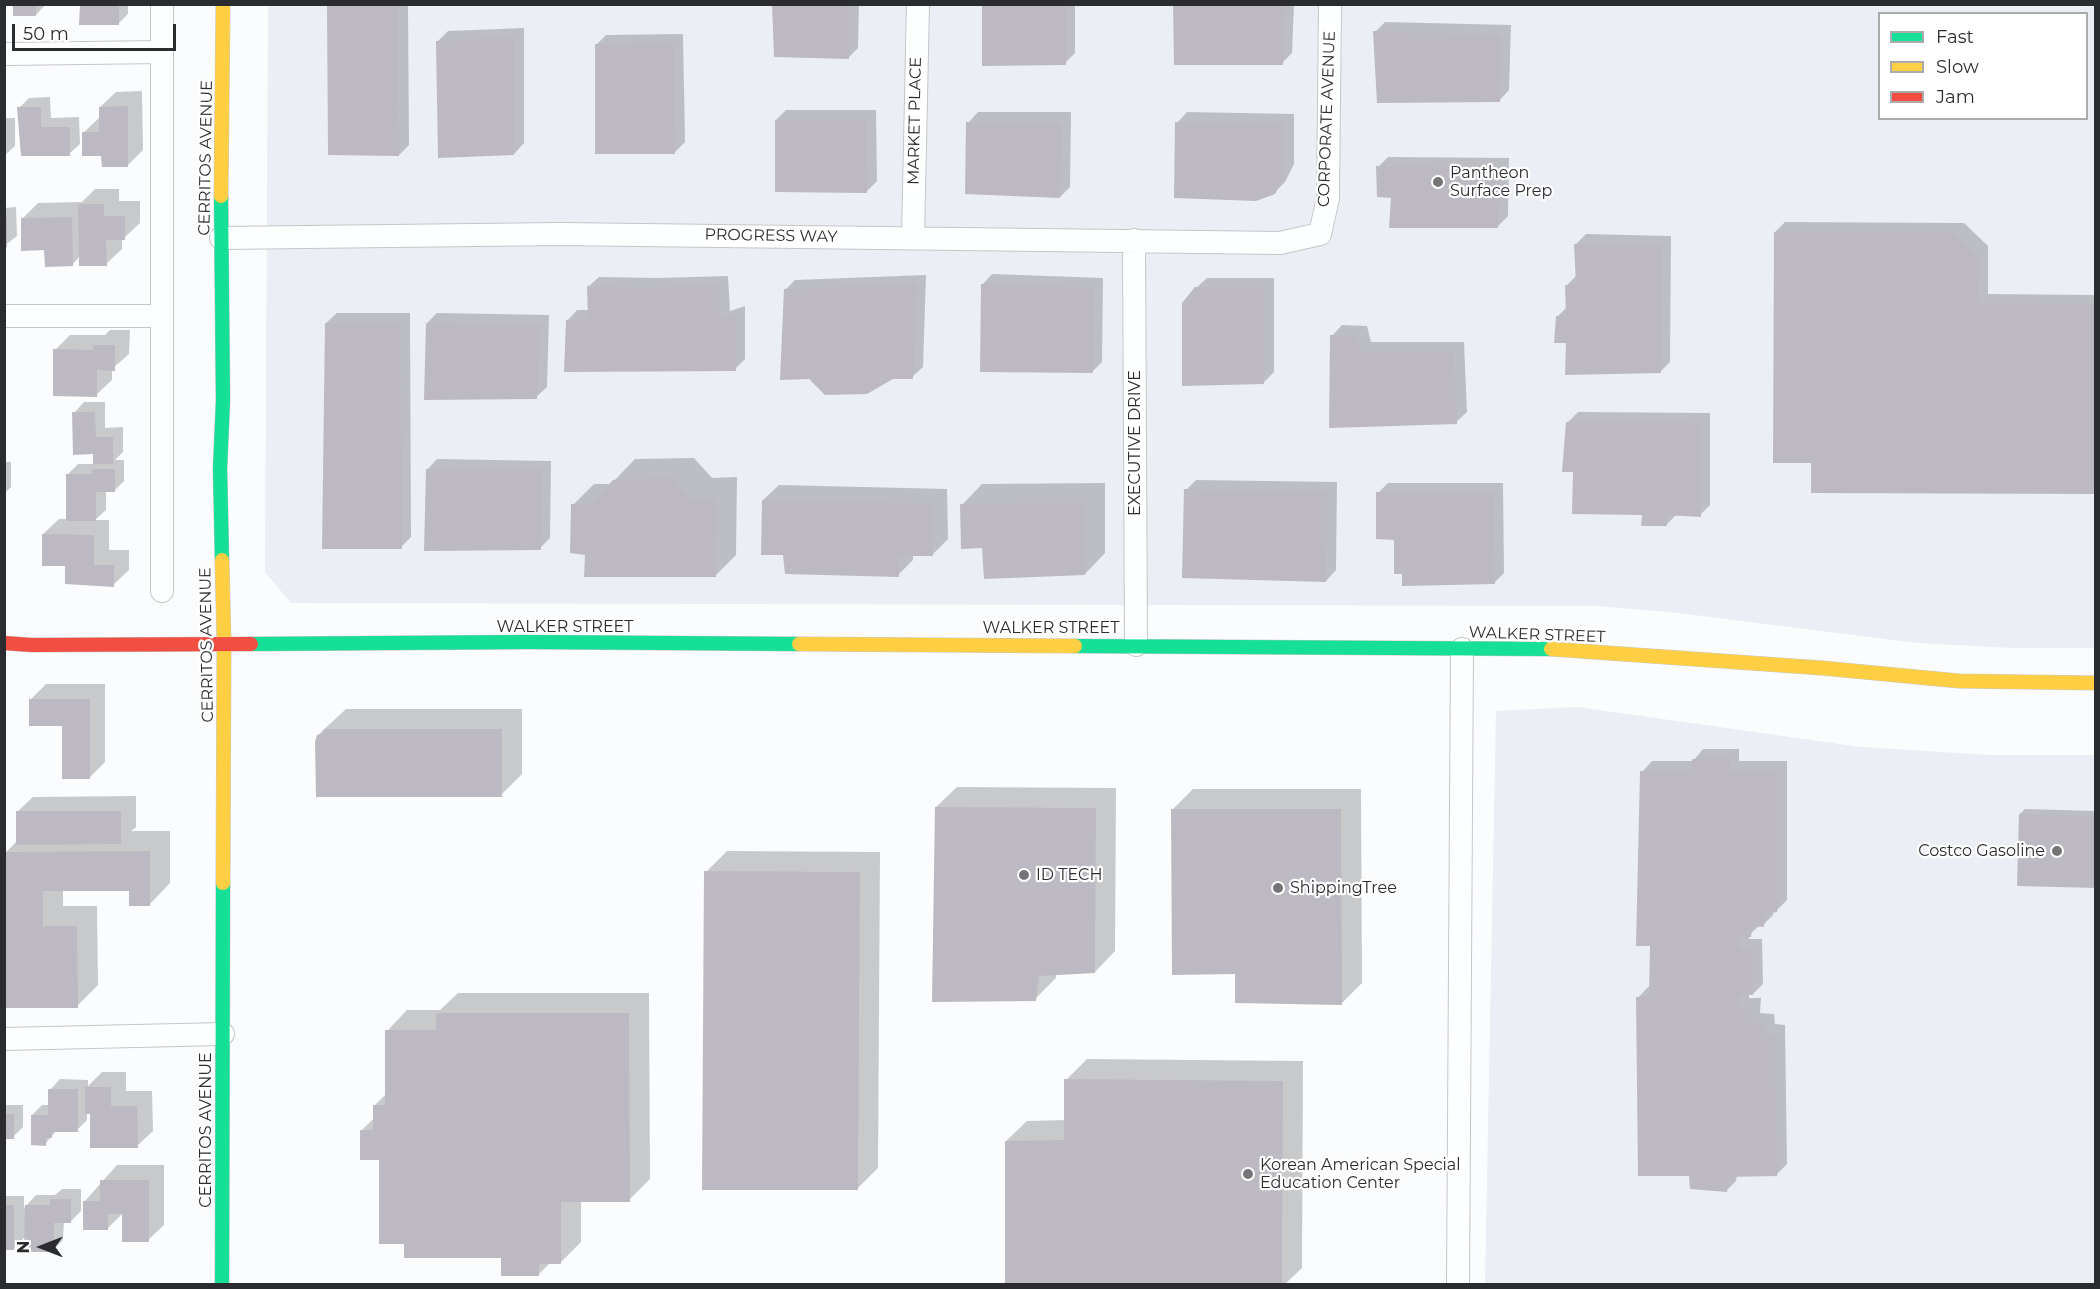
<!DOCTYPE html>
<html>
<head>
<meta charset="utf-8">
<style>
  body { margin:0 }
  #map { position:relative; width:2100px; height:1289px; overflow:hidden; background:#fbfcfd; font-family:Montserrat,sans-serif }
  canvas { display:block }
  .frame { position:absolute; inset:0; border:6px solid #2b2c2f; pointer-events:none }
  .legend { position:absolute; left:1878px; top:12px; width:210px; height:108px; box-sizing:border-box; background:#fff; border:2px solid #aaabac; margin:0; padding:8px 10px; list-style:none; font-size:18px; color:#2b2c2f }
  .legend li { display:flex; align-items:center; gap:12px; height:30px }
  .legend b { width:30px; border:2px solid #aaabac }
  .north { position:absolute; left:12px; top:1217px; width:60px; height:60px; -webkit-text-stroke:4px #fff; paint-order:stroke; rotate:270deg; font-size:16px; font-weight:700; line-height:24px; text-align:center; color:#2b2c2f }
  .north::after { content:''; display:block; margin:auto; width:21px; height:27px; background:#2b2c2f; clip-path:polygon(50% 0,100% 100%,50% 72%,0 100%) }
  .scale { position:absolute; left:12px; top:24px; width:164px; height:27px; box-sizing:border-box; border:3px solid #2b2c2f; border-top:0; padding-left:8px; font-size:18px; line-height:21px; white-space:nowrap; color:#2b2c2f; -webkit-text-stroke:4px #fff; paint-order:stroke }
</style>
</head>
<body>
<div id="map">
<canvas width="2100" height="1289"></canvas>
<div class="frame"></div>
<ul class="legend">
<li><b style="height:8px;background:#16e098"></b>Fast</li>
<li><b style="height:8px;background:#ffcf43"></b>Slow</li>
<li><b style="height:8px;background:#f24e42"></b>Jam</li>
</ul>
<div class="north">N</div>
<div class="scale">50 m</div>
</div>
<script>
const g = document.querySelector('canvas').getContext('2d');
g.lineJoin = 'round';
function fill(path, color) {
  g.fillStyle = color;
  g.fill(path, 'evenodd');
}
function toPath(rows) {
  const path = new Path2D();
  for (const r of rows) {
    path.moveTo(r[0], r[1]);
    for (let i = 2; i < r.length; i += 2) path.lineTo(r[i], r[i + 1]);
  }
  return path;
}
function trace(path, color, width, dash) {
  g.strokeStyle = color;
  g.lineWidth = width;
  g.lineCap = dash ? 'butt' : 'round';
  g.setLineDash(dash || []);
  g.stroke(path);
}
function write(font, color, halo, rows, align = 'center') {
  g.font = font + ' Montserrat,sans-serif';
  g.lineWidth = 4.5;
  g.setLineDash([]);
  g.textBaseline = 'middle';
  g.strokeStyle = halo;
  g.fillStyle = color;
  for (const [text, x, y, turn = 0] of rows) {
    g.save();
    g.translate(x, y);
    g.rotate((+turn || 0) * Math.PI / 180);
    g.textAlign = isNaN(turn) ? turn : align;
    if (halo) g.strokeText(text, 0, 0);
    g.fillText(text, 0, 0);
    g.restore();
  }
}
fill(toPath([
  [268,5,2095,5,2095,648,2013,648,1917,643,1678,613,1597,606,291,603,265,572],
  [1880,14,2086,14,2086,118,1880,118],
  [1578,707,1861,747,1989,755,2095,755,2095,1284,1485,1284,1496,711]
]), '#eceef6');
fill(toPath([
  [14,4,46,4,36,15],
  [81,4,128,4,128,14,118,24,81,23],
  [328,4,408,4,409,145,399,155],
  [773,4,859,4,858,48,848,58],
  [984,4,1075,4,1075,53,1065,63],
  [1175,4,1294,4,1292,53,1282,63],
  [1385,22,1511,25,1509,90,1499,101,1375,32],
  [524,28,524,143,514,154,438,41,448,31],
  [683,34,685,142,675,152,596,45,606,35],
  [142,91,143,150,128,165,103,154,83,133,100,117,100,107,116,92],
  [50,97,51,118,79,117,80,144,69,154,19,108,29,98],
  [786,110,876,110,877,181,867,191,776,120],
  [978,112,1071,112,1070,187,1060,197,968,123],
  [1187,112,1294,114,1294,164,1285,182,1274,193,1177,123],
  [4,118,15,118,15,146,4,156],
  [1388,157,1509,158,1508,216,1498,226,1392,197,1378,167],
  [95,189,119,189,119,201,140,201,140,223,124,238,122,238,122,249,106,264,80,256,72,265,46,249,22,219,38,203,82,202],
  [16,207,17,236,4,246,4,208],
  [1785,222,1964,223,1988,246,1988,294,2096,295,2096,492,1813,462,1775,232],
  [1586,234,1671,236,1670,362,1660,372,1557,317,1567,307,1566,286,1577,275,1576,244],
  [992,274,1103,278,1102,362,1092,372,982,285],
  [926,275,923,367,912,377,892,377,785,290,795,280],
  [728,276,730,311,745,306,745,359,735,369,567,321,577,310,589,310,588,287,599,277,658,278],
  [1207,278,1274,278,1274,372,1264,382,1196,288],
  [337,313,410,313,411,537,401,547,326,323],
  [437,313,549,315,547,387,536,397,427,323],
  [1342,325,1367,326,1371,342,1464,342,1467,412,1456,422,1332,336],
  [110,330,130,330,129,354,112,369,112,380,96,395,55,350,70,335,105,335],
  [84,402,105,402,105,428,123,427,123,452,115,460,124,460,124,481,114,491,106,491,106,510,95,520,109,520,109,550,129,550,129,570,113,585,67,564,43,534,59,519,68,519,68,474,78,464,95,464,95,453,74,413],
  [1578,412,1710,413,1710,505,1700,515,1677,514,1667,524,1644,514,1575,471,1568,422],
  [694,458,712,478,737,477,736,555,716,575,587,554,573,505,594,484,611,484,635,459],
  [437,459,551,461,550,538,540,548,427,470],
  [4,462,11,462,11,487,4,494],
  [1196,480,1337,482,1336,570,1326,581,1186,490],
  [1105,483,1105,553,1085,574,962,505,982,484],
  [1388,483,1503,483,1504,573,1494,583,1396,539,1378,493],
  [779,485,947,489,948,539,933,554,913,554,913,560,898,575,785,553,763,500],
  [46,684,105,684,105,762,90,777,64,725,30,700],
  [346,709,522,709,522,774,501,795,318,735],
  [1703,749,1739,749,1739,761,1787,761,1787,900,1777,910,1773,911,1773,915,1763,925,1760,925,1749,935,1749,939,1762,939,1763,984,1753,994,1749,994,1749,998,1761,998,1760,1013,1774,1014,1775,1024,1785,1025,1787,1164,1777,1174,1737,1175,1736,1181,1726,1191,1690,1174,1638,998,1648,987,1651,987,1652,945,1642,772,1652,761,1693,761],
  [957,787,1116,788,1115,951,1095,972,1056,973,1056,978,1035,999,936,807],
  [1193,789,1361,789,1362,983,1342,1003,1237,973,1172,810],
  [136,796,136,827,131,831,170,831,170,883,150,904,130,889,63,890,63,906,97,906,98,985,77,1006,8,935,4,935,5,853,18,840,17,812,33,797],
  [2025,809,2096,811,2096,887,2020,814],
  [727,851,880,852,878,1168,857,1189,706,872],
  [458,993,649,993,650,1179,629,1200,581,1200,581,1242,560,1263,550,1263,538,1275,502,1257,406,1243,381,1158,361,1131,375,1117,375,1105,387,1093,387,1031,407,1010,440,1010],
  [1087,1059,1303,1061,1302,1268,1285,1284,1006,1284,1006,1141,1027,1121,1066,1120,1066,1080],
  [102,1072,126,1072,126,1091,152,1091,153,1131,137,1146,91,1113,87,1113,87,1120,77,1130,57,1130,45,1144,32,1115,42,1105,49,1105,50,1090,60,1079,88,1080,88,1086],
  [4,1079,6,1105,23,1105,23,1127,13,1137,4,1137],
  [117,1165,164,1165,164,1225,148,1240,124,1212,108,1228,85,1201],
  [62,1189,81,1189,81,1211,71,1221,64,1221,63,1240,53,1250,26,1236,14,1248,4,1248,4,1196,24,1196,24,1208,36,1195,55,1195]
]), '#0003');
fill(toPath([
  [13,4,36,4,36,16,13,16],
  [327,4,398,4,399,156,328,155],
  [772,4,849,4,849,59,774,57],
  [982,4,1066,4,1066,65,982,66],
  [1173,4,1285,4,1283,65,1174,65],
  [80,5,119,5,119,25,79,25],
  [1373,31,1501,35,1500,102,1377,103],
  [514,37,514,155,438,158,436,41],
  [673,43,675,154,595,154,595,44],
  [128,106,128,167,102,167,101,156,82,156,82,132,99,132,99,107],
  [17,107,41,107,41,127,70,127,70,156,21,156],
  [775,120,866,120,867,193,775,192],
  [966,122,1062,122,1060,198,965,194],
  [1175,122,1284,123,1284,176,1275,194,1256,201,1174,198],
  [1376,166,1500,168,1498,228,1389,228,1391,198,1377,197],
  [78,204,104,204,104,216,125,216,125,240,106,240,107,266,79,266],
  [4,217,7,217,7,247,4,247],
  [72,217,73,266,45,267,44,250,21,251,21,218],
  [1774,232,1954,232,1979,257,1978,303,2096,304,2096,494,1811,493,1811,463,1773,463],
  [1574,244,1662,245,1661,373,1565,375,1566,343,1554,343,1556,316,1566,317,1565,285,1576,285],
  [917,284,913,379,893,379,867,394,825,395,809,379,780,380,784,289],
  [981,284,1094,288,1093,373,980,372],
  [719,285,720,320,736,314,736,371,564,372,566,320,588,319,587,286,647,288],
  [1195,287,1264,287,1264,384,1182,386,1182,303],
  [325,323,400,323,402,549,322,549],
  [426,323,540,325,537,399,424,400],
  [1330,335,1358,336,1361,352,1454,352,1457,424,1329,428],
  [93,345,115,345,115,371,97,370,97,397,53,396,53,349,93,350],
  [72,412,95,412,96,437,113,437,113,464,93,464,93,454,73,455],
  [1566,422,1701,423,1701,517,1666,515,1667,526,1641,526,1642,515,1572,514,1573,472,1562,472],
  [92,469,115,469,115,492,96,492,96,521,66,521,66,474,92,474],
  [426,469,542,470,541,550,424,551],
  [673,478,691,498,717,497,716,577,584,577,585,555,570,553,571,504,591,504,613,480],
  [1184,489,1328,491,1326,582,1182,578],
  [1376,492,1494,492,1495,584,1402,586,1402,574,1394,574,1394,540,1376,539],
  [762,500,933,504,933,556,898,556,899,577,785,574,783,555,761,555],
  [1085,503,1085,575,984,579,982,548,961,549,960,504],
  [42,534,94,535,94,565,114,565,114,587,65,584,65,566,42,566],
  [29,699,90,699,90,779,62,779,62,726,29,726],
  [324,729,502,729,502,797,316,797,315,742,317,735,322,734],
  [1730,758,1730,771,1777,771,1777,912,1765,914,1764,927,1752,926,1751,937,1740,937,1740,949,1753,949,1753,995,1740,995,1740,1007,1752,1007,1751,1023,1765,1024,1765,1034,1775,1035,1777,1176,1728,1177,1727,1192,1690,1189,1689,1176,1638,1176,1636,997,1649,996,1650,946,1636,946,1640,771,1692,770,1692,759],
  [935,807,1096,808,1095,973,1039,976,1036,1001,932,1002],
  [1171,809,1341,809,1342,1005,1235,1003,1235,974,1172,975],
  [16,811,121,811,121,844,16,845],
  [2019,814,2096,816,2096,888,2017,886],
  [150,851,150,906,129,906,129,891,43,891,43,926,77,926,78,1008,6,1008,5,852],
  [704,871,860,872,858,1190,702,1190],
  [436,1013,629,1013,630,1202,561,1202,561,1264,539,1264,539,1276,501,1276,501,1258,404,1258,404,1244,379,1244,379,1160,360,1160,360,1130,373,1130,373,1105,385,1105,385,1030,436,1030],
  [1064,1079,1283,1081,1282,1284,1005,1284,1005,1141,1064,1140],
  [85,1087,111,1087,111,1106,137,1106,138,1148,90,1148,90,1114,85,1114],
  [48,1089,78,1089,78,1132,52,1132,52,1138,46,1138,46,1146,31,1145,31,1115,48,1115],
  [4,1114,14,1114,14,1139,4,1139],
  [100,1180,149,1180,149,1242,122,1242,122,1214,108,1214,108,1230,83,1230,83,1201,100,1201],
  [50,1199,71,1199,71,1223,54,1223,54,1252,24,1252,25,1205,50,1205],
  [4,1205,14,1205,14,1250,4,1250]
]), '#bcb9c2');
const street = toPath([
  [162,4,162,591],
  [4,54,162,52],
  [221,238,560,234,1280,243,1320,234,1328,198,1330,4],
  [913,238,918,4],
  [1134,240,1136,645],
  [4,316,162,316],
  [4,1039,223,1034],
  [1458,1284,1462,649]
]);
const fast = toPath([
  [221,196,223,400,220,469,222,560],
  [251,644,529,642,799,644],
  [1075,646,1551,649],
  [222,1284,223,883]
]);
const slow = toPath([
  [221,196,223,4],
  [222,560,224,642,223,883],
  [799,644,1075,646],
  [1551,649,1822,668,1959,681,2096,683]
]);
const jam = toPath([
  [4,643,31,645,251,644]
]);
trace(street, '#c5c6c8', 24);
trace(fast, '#c5c6c8', 15);
trace(slow, '#c5c6c8', 15);
trace(jam, '#c5c6c8', 15);
trace(street, '#feffff', 22);
trace(fast, '#16e098', 14);
trace(slow, '#ffcf43', 14);
trace(jam, '#f24e42', 14);
for (const [x, y, r, color] of [
  [1438,182,6,"#747577"],
  [2057,851,6,"#747577"],
  [1024,875,6,"#747577"],
  [1278,888,6,"#747577"],
  [1248,1174,6,"#747577"]
]) {
  const dot = new Path2D();
  dot.arc(x, y, r, 0, 2 * Math.PI);
  g.fillStyle = color;
  g.fill(dot);
  trace(dot, '#fff', 2);
}
write('16px', '#2b2c2f', '#fff', [
  ["CORPORATE AVENUE",1327,119,-88],
  ["MARKET PLACE",915,121,-89],
  ["CERRITOS AVENUE",206,158,-89],
  ["PROGRESS WAY",771,236,1],
  ["EXECUTIVE DRIVE",1135,443,-90],
  ["WALKER STREET",565,627],
  ["WALKER STREET",1051,628],
  ["WALKER STREET",1537,635,2],
  ["CERRITOS AVENUE",207,645,-91],
  ["CERRITOS AVENUE",206,1130,-90]
]);
write('16px', '#2b2c2f', '#fff', [
  ["Pantheon",1450,173],
  ["Surface Prep",1450,191],
  ["Costco Gasoline",2045,851,"right"],
  ["ID TECH",1036,875],
  ["ShippingTree",1290,888],
  ["Korean American Special",1260,1165],
  ["Education Center",1260,1183]
], 'left');
</script>
</body>
</html>
